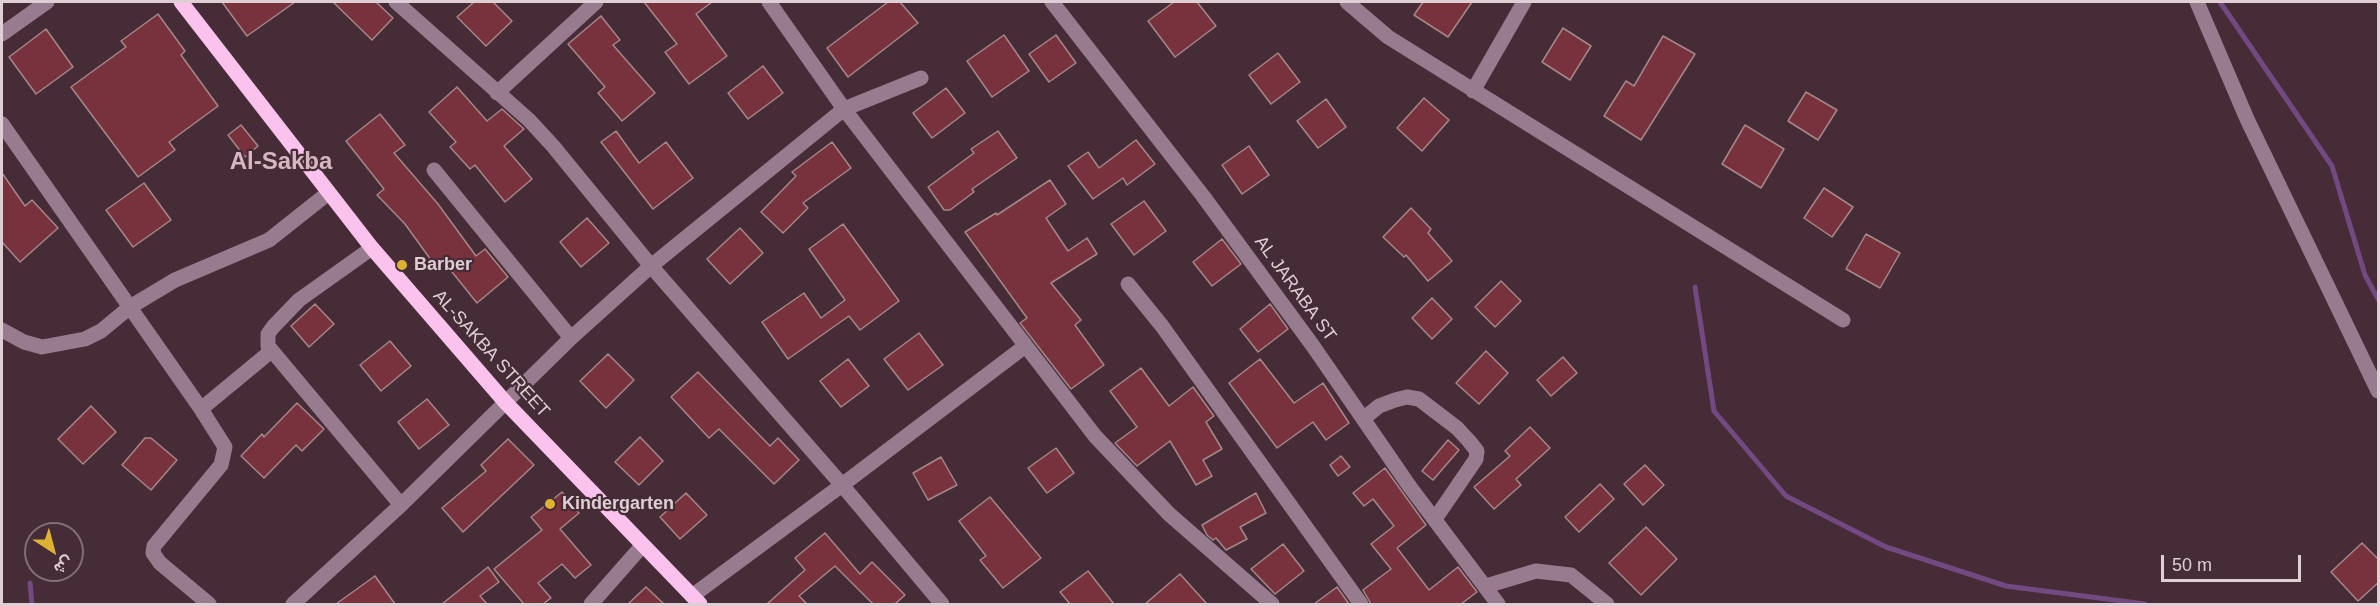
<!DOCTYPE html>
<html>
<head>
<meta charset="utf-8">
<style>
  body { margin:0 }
  #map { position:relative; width:2380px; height:606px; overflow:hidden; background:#452c36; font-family:Helvetica,Vazirmatn,sans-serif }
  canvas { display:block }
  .frame { position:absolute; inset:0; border:3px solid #dfcfd5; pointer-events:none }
  .north { position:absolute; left:24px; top:522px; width:60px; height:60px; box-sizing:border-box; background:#452c36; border:2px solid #836d76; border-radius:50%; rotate:144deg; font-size:16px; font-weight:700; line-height:24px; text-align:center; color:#dfcfd5 }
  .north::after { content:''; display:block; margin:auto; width:21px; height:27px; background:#ddb233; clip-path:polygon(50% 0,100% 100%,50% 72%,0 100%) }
  .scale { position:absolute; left:2161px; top:555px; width:140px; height:27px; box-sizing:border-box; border:3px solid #dfcfd5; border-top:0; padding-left:8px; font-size:18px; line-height:21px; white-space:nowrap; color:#dfcfd5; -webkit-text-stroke:4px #452c36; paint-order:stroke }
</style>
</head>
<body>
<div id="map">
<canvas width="2380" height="606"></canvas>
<div class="frame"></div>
<div class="north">ش</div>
<div class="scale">50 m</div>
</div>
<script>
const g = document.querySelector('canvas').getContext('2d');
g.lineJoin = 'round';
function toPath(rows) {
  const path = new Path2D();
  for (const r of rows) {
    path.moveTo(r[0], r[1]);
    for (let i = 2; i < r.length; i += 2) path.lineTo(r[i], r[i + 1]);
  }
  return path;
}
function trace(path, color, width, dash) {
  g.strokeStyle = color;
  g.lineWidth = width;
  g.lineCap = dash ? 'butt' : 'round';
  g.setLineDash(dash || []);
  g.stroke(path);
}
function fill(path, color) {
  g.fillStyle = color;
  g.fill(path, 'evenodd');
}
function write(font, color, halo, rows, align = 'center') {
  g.font = font + ' Helvetica,sans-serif';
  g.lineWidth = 4.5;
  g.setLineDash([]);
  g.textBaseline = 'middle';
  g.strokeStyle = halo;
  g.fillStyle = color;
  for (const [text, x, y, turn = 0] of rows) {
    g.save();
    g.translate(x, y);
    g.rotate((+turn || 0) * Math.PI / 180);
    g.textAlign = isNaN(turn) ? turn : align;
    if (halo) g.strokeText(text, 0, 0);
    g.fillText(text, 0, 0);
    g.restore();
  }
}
trace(toPath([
  [2220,2,2332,166,2365,275,2378,299],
  [1695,287,1714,411,1786,496,1886,547,2006,586,2145,604],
  [30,583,32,604]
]), '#724a81', 5);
const building = toPath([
  [222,2,295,2,247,36,222,2],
  [333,2,376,2,393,18,372,40,333,2],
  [474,2,493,2,512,21,486,46,457,17,474,2],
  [644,2,712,2,696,14,727,56,689,84,665,52,677,44,644,2],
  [888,2,900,2,918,23,848,77,827,48,888,2],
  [1174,2,1197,2,1216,26,1175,57,1148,21,1174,2],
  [1423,2,1472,2,1448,37,1414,15,1423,2],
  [158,14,185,51,181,55,218,106,169,142,175,150,138,177,71,87,126,47,121,41,158,14],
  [601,16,620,40,613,45,655,93,622,121,598,93,605,87,568,44,601,16],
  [1563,28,1591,46,1570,80,1542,62,1563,28],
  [46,29,73,67,36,94,9,57,46,29],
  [1004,35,1029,71,992,97,967,61,1004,35],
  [1056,35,1076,63,1049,82,1029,54,1056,35],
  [1663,36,1695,54,1641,140,1604,116,1626,81,1634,86,1663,36],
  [1278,53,1300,82,1271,104,1249,75,1278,53],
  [763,66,783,93,748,119,728,93,763,66],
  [457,87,487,121,502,109,524,129,504,146,532,179,505,202,475,165,470,169,450,147,456,142,429,112,457,87],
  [946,88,965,113,932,138,913,113,946,88],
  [1806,92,1837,110,1818,140,1788,121,1806,92],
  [1424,98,1449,120,1422,151,1397,128,1424,98],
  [1326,99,1346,127,1318,148,1297,121,1326,99],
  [380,114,405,145,394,153,438,204,476,256,485,249,508,277,477,303,444,262,436,267,405,224,377,195,384,189,346,141,380,114],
  [241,125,258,146,245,157,228,135,241,125],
  [1745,125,1784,149,1761,188,1722,164,1745,125],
  [616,131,639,163,666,142,693,178,653,209,601,142,616,131],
  [998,131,1017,158,972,189,974,192,950,210,944,210,928,187,974,153,971,149,998,131],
  [1136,140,1155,164,1127,185,1123,178,1093,199,1068,166,1088,152,1099,168,1136,140],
  [832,142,851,168,803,203,808,208,783,233,761,212,796,176,792,172,832,142],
  [1249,146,1269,175,1242,194,1222,165,1249,146],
  [2,173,25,206,32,200,58,228,20,262,2,242,2,173],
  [1050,180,1066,204,1046,218,1068,251,1087,238,1097,254,1051,283,1081,320,1075,325,1104,365,1071,389,1020,323,1027,318,965,232,996,213,997,215,1050,180],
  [144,183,171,220,133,247,106,210,144,183],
  [1824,188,1853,207,1832,237,1804,218,1824,188],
  [1144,201,1166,231,1134,255,1111,224,1144,201],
  [1411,208,1431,229,1428,233,1452,261,1428,281,1406,255,1404,257,1383,237,1411,208],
  [587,218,609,243,581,267,560,242,587,218],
  [843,224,899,301,860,330,849,316,788,359,762,322,804,293,821,318,845,300,809,249,843,224],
  [740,228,763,253,730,284,707,259,740,228],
  [1866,234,1900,253,1880,288,1846,269,1866,234],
  [1222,239,1241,264,1212,286,1193,262,1222,239],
  [1501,281,1521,301,1495,327,1475,307,1501,281],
  [1432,298,1452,319,1432,339,1412,318,1432,298],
  [315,304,334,324,309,347,291,326,315,304],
  [1270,304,1288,329,1258,352,1240,329,1270,304],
  [919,333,943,365,908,390,884,359,919,333],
  [390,341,411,366,381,391,360,365,390,341],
  [1486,351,1508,373,1479,404,1456,383,1486,351],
  [608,354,634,380,606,408,580,381,608,354],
  [1563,357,1577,373,1551,396,1537,380,1563,357],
  [848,359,869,386,841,407,820,381,848,359],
  [1260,359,1294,403,1323,383,1349,423,1326,440,1313,422,1277,448,1229,383,1260,359],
  [1141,368,1169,406,1193,387,1214,416,1206,422,1222,449,1203,460,1212,476,1196,485,1170,441,1137,466,1115,443,1137,427,1110,391,1141,368],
  [698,372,770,446,778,438,799,460,774,484,719,429,709,438,671,397,698,372],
  [427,399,449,425,419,449,398,422,427,399],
  [297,403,324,429,302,451,296,445,264,478,241,456,262,434,264,437,297,403],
  [91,406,116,432,83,464,58,439,91,406],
  [1530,427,1550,448,1516,479,1521,485,1494,509,1474,487,1510,456,1505,451,1530,427],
  [640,437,663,461,639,485,615,462,640,437],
  [145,438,151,438,177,460,151,490,122,465,145,438],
  [508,439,534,465,463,532,442,508,486,471,481,465,508,439],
  [1448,440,1459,450,1433,480,1422,471,1448,440],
  [1056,448,1074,473,1047,493,1028,468,1056,448],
  [1341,456,1350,467,1338,476,1330,465,1341,456],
  [941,457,957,485,928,500,913,473,941,457],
  [1645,465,1664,485,1643,505,1624,484,1645,465],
  [1385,468,1426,525,1397,548,1429,590,1458,567,1477,592,1461,604,1371,604,1363,590,1391,569,1371,544,1394,526,1373,499,1364,506,1353,493,1385,468],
  [1600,484,1614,499,1579,532,1565,517,1600,484],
  [562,492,579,513,560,529,591,565,575,578,562,564,538,583,551,598,543,604,524,604,494,569,542,530,531,517,562,492],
  [686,493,707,515,680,539,660,517,686,493],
  [1256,493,1266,513,1240,527,1247,539,1226,550,1216,538,1213,540,1207,535,1202,525,1256,493],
  [990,497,1041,558,1003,588,980,560,986,556,959,521,990,497],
  [1646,527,1677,559,1641,595,1609,563,1646,527],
  [825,533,860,574,872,562,905,595,895,604,873,604,835,566,799,596,807,604,767,604,805,570,795,558,825,533],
  [2362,543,2379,560,2379,582,2358,601,2331,572,2362,543],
  [1283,544,1304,571,1275,594,1251,569,1283,544],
  [488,567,499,582,480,596,487,604,442,604,488,567],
  [1088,571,1114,604,1070,604,1060,592,1088,571],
  [1180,574,1207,604,1145,604,1180,574],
  [375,576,395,604,336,604,375,576],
  [646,587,664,604,628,604,646,587],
  [1337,587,1349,604,1314,604,1337,587]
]);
fill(building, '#78323d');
trace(building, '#a68789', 1.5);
trace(toPath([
  [396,2,529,120,553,146,651,266,842,485,1024,347],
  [769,2,844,109,1095,436,1169,514,1272,604],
  [1052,2,1203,196,1313,346,1410,487,1498,604],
  [1347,2,1388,37,1843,320],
  [2197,2,2247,119,2378,391],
  [2,34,47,2],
  [1473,91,1524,2],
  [497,93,596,2],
  [2,124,201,409,225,447,221,465,154,546,153,553,160,563,209,604],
  [434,170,571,338],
  [372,248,299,300,273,327,268,334,268,346,401,505],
  [1128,284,1162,326,1361,604],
  [2,330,24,342,42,347,85,339,101,331,130,307,175,280,269,240,327,194],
  [201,409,270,352],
  [1363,419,1379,406,1395,400,1407,397,1419,399,1457,428,1469,441,1477,451,1476,459,1435,519],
  [1486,586,1536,571,1571,575,1607,604],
  [692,596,842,485,942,604],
  [293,604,401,505,571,338,651,266,844,109,921,78],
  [591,604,642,546]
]), '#977c90', 15);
trace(toPath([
  [181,2,372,248,506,403,700,604]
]), '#fac2ec', 15);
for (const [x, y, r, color] of [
  [402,265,6,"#ddb233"],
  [550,504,6,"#ddb233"]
]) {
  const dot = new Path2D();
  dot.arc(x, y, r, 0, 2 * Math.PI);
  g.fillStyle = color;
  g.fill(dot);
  trace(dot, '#452c36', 2);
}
write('bold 18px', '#dfcfd5', '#452c36', [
  ["Barber",414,265],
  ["Kindergarten",562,504]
], 'left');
write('18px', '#dfcfd5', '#452c36', [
  ["AL JARABA ST",1295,289,54],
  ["AL-SAKBA STREET",491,354,48]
]);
write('bold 24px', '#d5b6c1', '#452c36', [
  ["Al-Sakba",281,162]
]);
</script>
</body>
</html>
